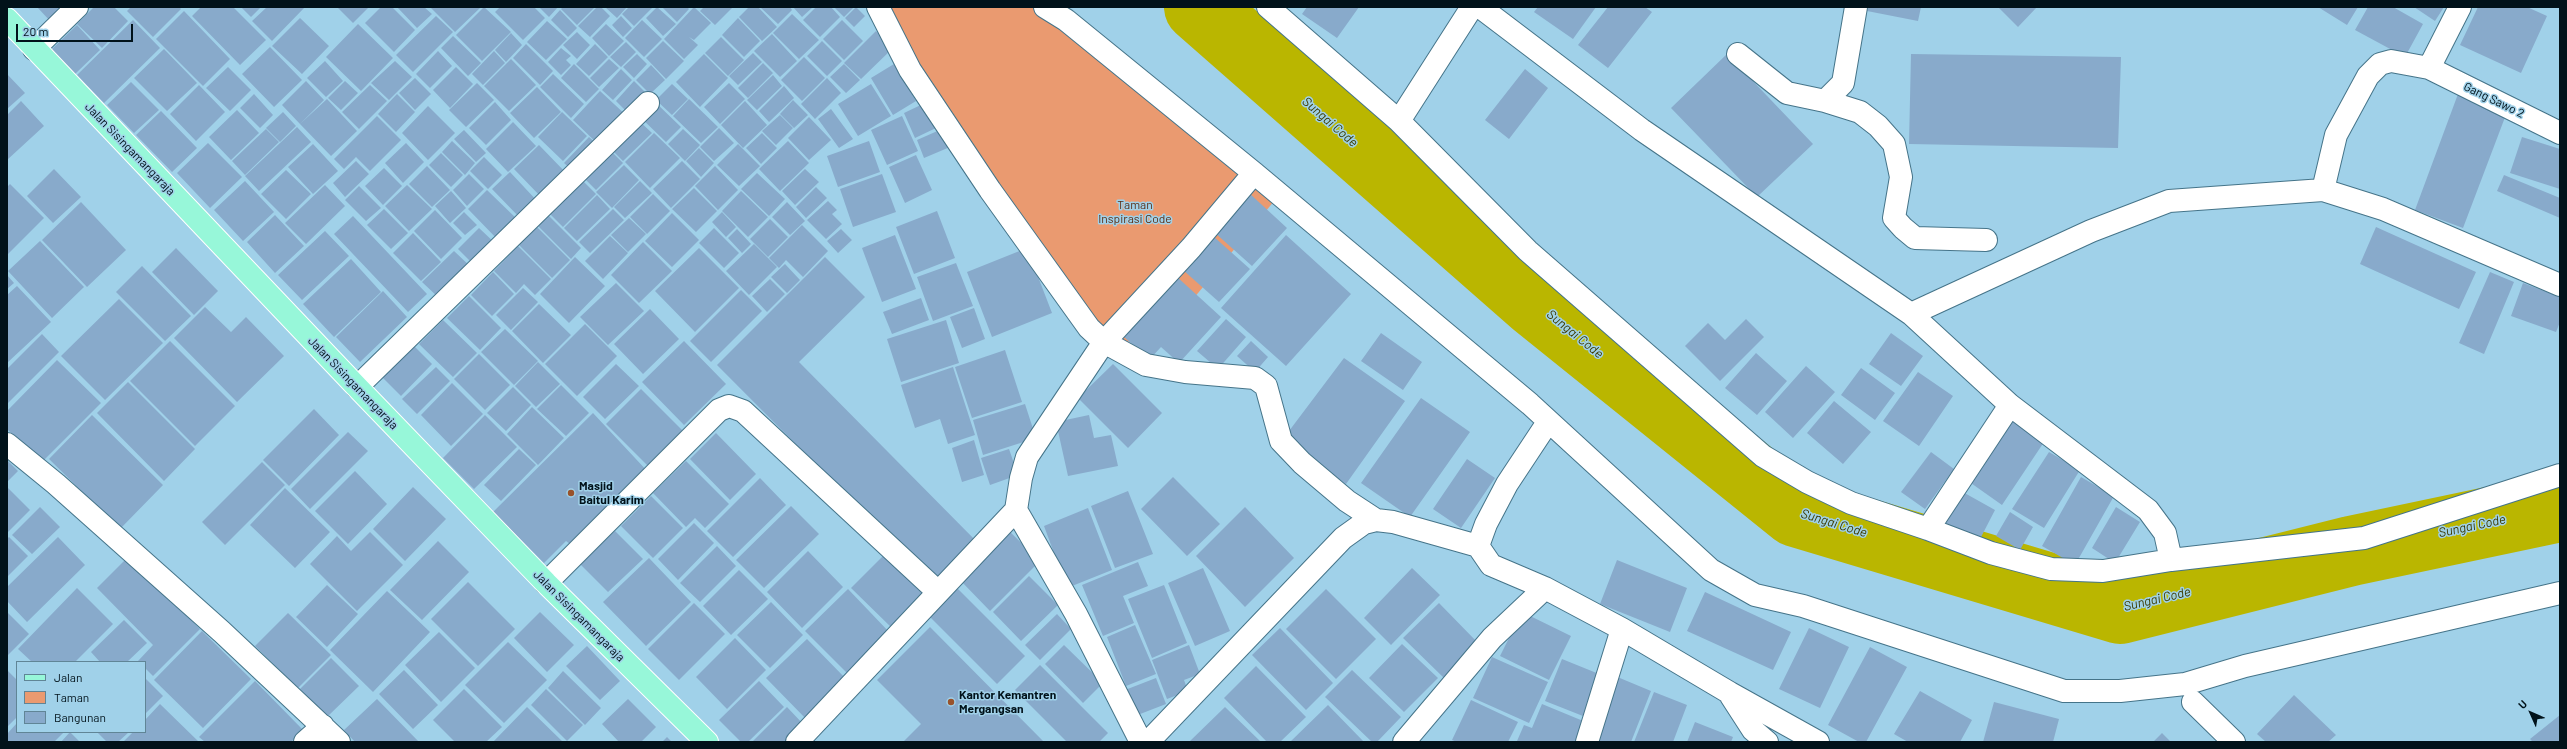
<!DOCTYPE html>
<html>
<head>
<meta charset="utf-8">
<style>
  body { margin:0 }
  #map { position:relative; width:2567px; height:749px; overflow:hidden; background:#a0d1e9; font-family:Barlow,sans-serif }
  canvas { display:block }
  .frame { position:absolute; inset:0; border:8px solid #01121a; pointer-events:none }
  .legend { position:absolute; left:16px; top:661px; width:130px; height:72px; box-sizing:border-box; background:#a0d1e9; border:1px solid #608596; margin:0; padding:5px 7px; list-style:none; font-size:12px; color:#01121a }
  .legend li { display:flex; align-items:center; gap:8px; height:20px }
  .legend b { width:20px; border:1px solid #608596 }
  .north { position:absolute; left:2511px; top:693px; width:40px; height:40px; -webkit-text-stroke:3px #a0d1e9; paint-order:stroke; rotate:315deg; font-size:11px; font-weight:700; line-height:16px; text-align:center; color:#01121a }
  .north::after { content:''; display:block; margin:auto; width:14px; height:18px; background:#01121a; clip-path:polygon(50% 0,100% 100%,50% 72%,0 100%) }
  .scale { position:absolute; left:16px; top:24px; width:117px; height:18px; box-sizing:border-box; border:2px solid #01121a; border-top:0; padding-left:5px; font-size:12px; line-height:14px; white-space:nowrap; color:#01121a; -webkit-text-stroke:3px #a0d1e9; paint-order:stroke }
</style>
</head>
<body>
<div id="map">
<canvas width="2567" height="749"></canvas>
<div class="frame"></div>
<ul class="legend">
<li><b style="height:5px;background:#97f7d9"></b>Jalan</li>
<li><b style="height:11px;background:#ea9a70"></b>Taman</li>
<li><b style="height:11px;background:#88aacb"></b>Bangunan</li>
</ul>
<div class="north">U</div>
<div class="scale">20 m</div>
</div>
<script>
const g = document.querySelector('canvas').getContext('2d');
g.lineJoin = 'round';
function fill(path, color) {
  g.fillStyle = color;
  g.fill(path, 'evenodd');
}
function toPath(rows) {
  const path = new Path2D();
  for (const r of rows) {
    path.moveTo(r[0], r[1]);
    for (let i = 2; i < r.length; i += 2) path.lineTo(r[i], r[i + 1]);
  }
  return path;
}
function trace(path, color, width, dash) {
  g.strokeStyle = color;
  g.lineWidth = width;
  g.lineCap = dash ? 'butt' : 'round';
  g.setLineDash(dash || []);
  g.stroke(path);
}
function write(font, color, halo, rows, align = 'center') {
  g.font = font + ' Barlow,sans-serif';
  g.lineWidth = 3;
  g.setLineDash([]);
  g.textBaseline = 'middle';
  g.strokeStyle = halo;
  g.fillStyle = color;
  for (const [text, x, y, turn = 0] of rows) {
    g.save();
    g.translate(x, y);
    g.rotate((+turn || 0) * Math.PI / 180);
    g.textAlign = isNaN(turn) ? turn : align;
    if (halo) g.strokeText(text, 0, 0);
    g.fillText(text, 0, 0);
    g.restore();
  }
}
fill(toPath([
  [889,7,1045,7,1275,200,1155,345,1107,339,910,70]
]), '#ea9a70');
trace(toPath([
  [1199,7,1535,302,1796,512,2120,609,2351,551,2560,507]
]), '#bab600', 70);
fill(toPath([
  [37,7,68,7,52,23],
  [94,7,114,7,128,21,102,48,77,24],
  [131,7,179,7,181,9,153,37,127,11],
  [201,7,233,7,266,40,240,65,192,16],
  [241,7,261,7,251,17],
  [267,7,305,7,272,41,252,21],
  [337,7,369,7,353,23],
  [381,7,392,7,415,30,394,52,365,23],
  [397,7,424,7,432,14,417,28],
  [430,7,479,7,480,8,455,32],
  [484,7,511,32,482,61,456,35],
  [500,7,534,7,545,18,523,40,495,12],
  [539,7,558,7,549,17],
  [563,7,595,7,577,25,561,9],
  [597,7,601,7,610,16,590,37,578,26],
  [605,7,627,7,617,18],
  [629,7,653,7,634,26,622,14],
  [657,7,676,24,663,36,646,18],
  [662,7,687,7,689,9,677,22],
  [694,7,711,23,694,40,689,37,698,45,684,59,664,39],
  [704,7,733,7,715,25,700,11],
  [749,7,758,7,777,27,762,41,739,17],
  [760,7,790,7,792,10,778,24],
  [793,7,813,7,802,17],
  [816,7,831,7,840,17,820,37,803,20],
  [834,7,854,7,844,17],
  [856,7,865,16,854,27,845,18],
  [1307,7,1359,7,1337,38,1302,14],
  [1538,7,1596,7,1573,39,1534,12],
  [1608,7,1645,7,1652,12,1608,68,1578,45],
  [1868,7,1921,7,1918,21,1867,11],
  [1998,7,2037,7,2018,27],
  [2318,7,2358,7,2347,25],
  [2368,7,2393,7,2423,24,2405,57,2355,30],
  [2414,7,2444,7,2435,21],
  [2478,7,2527,7,2547,16,2521,73,2460,45],
  [560,10,577,28,568,37,551,20],
  [184,11,230,59,203,86,156,39],
  [792,14,819,40,799,59,773,33],
  [436,16,453,32,413,72,396,55],
  [621,16,632,28,623,37,612,25],
  [300,18,329,46,302,74,272,46],
  [738,18,760,41,744,57,722,35],
  [133,20,160,48,104,103,77,75],
  [642,20,662,39,644,57,625,38],
  [842,20,863,41,844,60,823,39],
  [547,21,567,39,546,60,527,42],
  [358,24,393,58,361,91,326,57],
  [606,24,624,41,609,56,592,38],
  [77,25,100,50,75,74,51,50],
  [876,31,893,48,861,79,844,63],
  [577,32,590,45,577,59,563,45],
  [511,33,522,45,506,62,495,50],
  [772,34,797,61,780,77,754,51],
  [453,36,481,63,468,76,441,48],
  [721,37,744,60,728,76,705,53],
  [663,41,684,61,666,79,646,58],
  [822,41,842,61,827,76,807,56],
  [626,42,636,52,621,67,610,57],
  [526,44,553,71,540,85,513,58],
  [595,44,608,57,589,76,576,64],
  [270,47,302,80,274,107,242,74],
  [561,48,571,56,566,60,571,65,561,75,548,62],
  [164,49,197,83,167,111,134,78],
  [438,51,452,66,430,88,416,74],
  [494,51,505,63,483,85,472,74],
  [753,53,762,62,738,85,729,76],
  [637,54,647,64,634,78,623,67],
  [704,54,728,78,700,107,676,82],
  [1727,54,1813,144,1757,197,1671,108],
  [1911,54,2121,57,2118,148,1909,144],
  [804,57,825,78,802,101,781,80],
  [511,59,536,85,509,111,484,86],
  [609,59,619,68,599,87,590,78],
  [325,61,343,81,326,97,307,78],
  [395,61,412,77,389,100,371,83],
  [763,63,773,73,748,98,738,88],
  [574,64,599,89,586,102,561,78],
  [844,64,860,80,846,93,830,77],
  [894,64,916,101,893,115,871,78],
  [651,65,665,80,650,94,636,80],
  [228,67,251,90,230,111,206,88],
  [456,67,473,84,450,108,433,90],
  [621,69,632,80,613,100,602,90],
  [1525,69,1548,88,1509,139,1485,120],
  [7,74,25,93,7,109],
  [553,74,584,104,571,118,540,87],
  [773,75,782,86,757,110,747,100],
  [415,78,431,94,415,110,399,93],
  [827,78,841,93,815,119,801,104],
  [306,81,324,100,300,124,282,105],
  [345,81,358,93,341,110,328,98],
  [634,81,650,97,631,116,616,101],
  [131,82,159,110,134,133,107,105],
  [477,83,494,100,466,127,449,110],
  [729,83,745,99,720,124,704,107],
  [672,84,688,99,672,115,656,100],
  [871,84,891,116,858,136,838,104],
  [199,85,225,112,196,141,170,114],
  [370,85,387,101,359,129,342,112],
  [784,86,794,98,769,122,759,111],
  [537,87,561,112,534,138,510,113],
  [600,91,628,117,600,146,573,120],
  [254,94,273,115,260,128,240,108],
  [397,94,415,112,396,132,378,114],
  [2458,94,2507,112,2463,228,2415,210],
  [327,99,357,131,331,156,300,124],
  [689,99,718,127,701,143,673,116],
  [793,100,808,115,794,128,780,114],
  [21,101,44,126,7,160,7,115],
  [654,101,681,127,666,142,639,116],
  [745,101,767,125,743,148,721,125],
  [495,102,511,120,486,145,469,128],
  [925,103,936,128,915,138,904,113],
  [428,106,455,133,428,160,402,133],
  [831,109,853,139,839,148,818,119],
  [237,110,259,133,231,160,209,137],
  [161,111,197,148,172,172,136,135],
  [283,112,296,126,280,142,266,128],
  [562,112,587,136,563,161,538,137],
  [780,115,793,128,776,145,762,131],
  [377,116,401,140,370,171,356,157,344,169,334,159],
  [902,116,918,151,887,165,871,130],
  [809,117,831,140,809,160,788,138],
  [636,118,652,133,623,161,608,146],
  [513,122,536,146,508,172,486,149],
  [297,127,311,142,259,191,245,176],
  [719,128,734,143,714,161,700,147],
  [266,129,279,142,245,175,232,161],
  [683,129,700,145,685,161,668,144],
  [942,129,950,147,924,158,917,140],
  [464,130,486,153,476,162,454,139],
  [654,133,680,158,650,188,625,162],
  [762,133,777,148,761,164,746,148],
  [589,137,599,146,574,172,564,163],
  [2522,137,2560,149,2560,189,2510,173],
  [452,141,475,163,465,175,442,152],
  [788,141,809,163,780,191,759,169],
  [869,141,880,172,838,187,827,156],
  [208,143,242,177,210,208,177,173],
  [406,143,424,162,403,183,385,163],
  [313,144,338,171,313,194,288,167],
  [738,144,760,166,739,186,717,165],
  [539,145,568,175,543,199,514,169],
  [606,146,623,163,596,190,579,173],
  [699,148,714,163,701,177,686,161],
  [441,153,463,175,451,187,429,165],
  [916,155,932,190,905,203,889,167],
  [484,157,502,175,488,189,470,171],
  [356,161,369,174,345,197,333,183],
  [682,161,700,179,671,208,653,189],
  [624,165,639,180,612,208,596,192],
  [427,166,450,190,432,207,409,184],
  [715,166,738,190,718,210,695,186],
  [384,168,402,186,383,205,365,186],
  [54,169,81,197,53,223,27,196],
  [805,169,819,182,795,205,782,191],
  [286,170,311,194,286,219,261,194],
  [510,172,539,203,521,219,492,189],
  [757,173,785,199,769,216,741,189],
  [469,174,484,189,467,206,453,190],
  [882,174,896,212,853,227,840,189],
  [2504,175,2560,198,2560,218,2497,191],
  [578,176,596,194,563,227,545,209],
  [245,181,274,212,243,241,214,210],
  [640,181,652,193,625,218,614,207],
  [10,184,44,218,7,255,7,187],
  [325,185,345,206,306,244,285,223],
  [407,185,432,209,409,231,385,206],
  [359,186,381,208,366,221,345,200],
  [816,187,827,198,806,218,796,207],
  [694,188,717,211,696,232,672,209],
  [487,190,520,222,500,242,468,209],
  [451,191,466,208,450,223,435,206],
  [741,191,768,217,748,237,722,211],
  [1249,193,1287,228,1252,266,1214,232],
  [653,194,670,211,647,234,630,217],
  [597,195,610,209,577,241,564,228],
  [828,201,837,210,832,214,842,224,826,239,807,220],
  [81,202,126,250,87,287,42,240],
  [787,202,805,221,790,235,772,217],
  [384,209,408,233,391,249,367,225],
  [613,209,624,220,590,253,579,242],
  [435,210,462,238,441,259,414,231],
  [937,211,955,258,914,274,896,227],
  [464,212,477,225,465,235,453,223],
  [722,212,736,227,726,237,712,222],
  [546,213,581,248,571,259,535,223],
  [672,213,699,240,672,267,645,241],
  [275,215,304,246,275,273,247,242],
  [353,216,427,294,408,312,334,234],
  [629,218,646,234,628,252,611,235],
  [770,219,788,237,768,257,750,239],
  [534,224,570,260,552,278,516,242],
  [802,225,828,251,803,277,786,260,779,268,769,258],
  [2376,227,2476,272,2459,309,2360,264],
  [479,228,497,245,475,266,458,249],
  [714,228,739,253,724,268,699,243],
  [737,229,751,244,742,253,728,238],
  [841,229,852,240,838,253,827,241],
  [325,231,349,256,302,300,278,275],
  [413,233,441,262,421,281,393,253],
  [895,235,916,289,882,302,862,248],
  [1286,235,1351,294,1286,366,1221,308],
  [610,236,628,253,603,279,585,261],
  [1213,236,1250,269,1219,302,1183,270],
  [40,241,84,287,52,318,8,271],
  [643,242,672,271,639,303,611,275],
  [754,244,777,267,749,295,726,271],
  [518,246,551,279,535,295,524,284,516,293,494,271],
  [176,248,218,291,194,315,152,272],
  [699,248,739,288,695,332,655,291],
  [1027,248,1052,313,992,337,967,272],
  [454,251,472,268,440,299,422,282],
  [575,257,605,286,569,323,540,294],
  [825,257,865,297,799,362,980,545,938,587,717,365],
  [351,259,381,292,334,337,303,304],
  [956,263,973,306,933,321,917,277],
  [785,264,800,280,787,293,771,277],
  [142,266,191,316,165,341,116,292],
  [493,272,514,294,492,316,471,295],
  [2490,272,2514,282,2484,354,2459,343],
  [7,275,14,283,7,289],
  [1176,276,1221,317,1179,363,1161,347,1149,360,1122,335],
  [770,279,785,294,767,312,752,296],
  [616,283,644,311,608,345,580,317],
  [2523,283,2560,297,2560,322,2556,332,2511,316],
  [17,286,51,322,7,363,7,295],
  [523,288,538,302,511,330,496,315],
  [741,290,762,311,711,362,690,341],
  [383,291,407,317,360,362,336,337],
  [469,296,501,328,480,350,447,318],
  [921,298,929,320,892,334,883,312],
  [119,299,163,343,105,400,61,356],
  [539,304,571,335,543,363,512,331],
  [205,307,231,332,246,317,284,356,237,402,174,338],
  [974,308,985,339,962,348,950,317],
  [650,309,679,339,643,374,614,344],
  [1226,319,1246,337,1218,369,1197,351],
  [1746,319,1764,337,1720,381,1685,346,1708,323,1725,340],
  [443,320,477,353,453,377,419,344],
  [946,320,959,363,901,382,887,339],
  [585,324,617,356,577,396,545,364],
  [505,329,538,361,514,385,481,352],
  [1381,333,1422,362,1403,390,1361,361],
  [1891,333,1923,356,1901,386,1869,364],
  [42,334,59,352,7,404,7,369],
  [170,341,235,406,195,446,130,381],
  [684,341,726,384,684,425,642,382],
  [1251,341,1268,357,1255,372,1237,356],
  [413,345,432,364,401,396,381,376],
  [1005,350,1022,402,972,418,955,367],
  [1756,353,1787,381,1757,415,1725,388],
  [479,354,510,385,485,410,454,379],
  [1344,358,1405,401,1346,484,1283,439],
  [57,360,101,403,41,463,7,429,7,411],
  [538,362,560,384,536,407,515,386],
  [616,364,639,386,605,419,583,397],
  [1113,364,1162,413,1128,448,1078,398],
  [1806,366,1835,392,1793,438,1765,412],
  [436,367,450,381,417,414,402,399],
  [953,367,975,435,948,444,940,419,915,428,901,385],
  [1861,368,1895,393,1875,420,1841,395],
  [1918,372,1953,396,1919,446,1883,421],
  [128,382,195,449,164,481,97,413],
  [452,383,483,414,451,446,421,415],
  [561,385,589,413,566,436,537,409],
  [513,387,531,405,506,431,487,413],
  [641,389,684,432,649,467,606,424],
  [1421,398,1470,432,1410,517,1361,483],
  [1834,401,1871,432,1843,464,1807,433],
  [1025,404,1036,438,983,455,973,420],
  [532,407,564,438,538,465,507,434],
  [314,409,339,435,289,486,263,460],
  [593,413,649,473,575,548,566,541,544,563,493,512],
  [92,415,163,485,120,529,49,459],
  [485,415,517,447,474,489,443,458],
  [1089,415,1094,438,1111,435,1118,466,1068,476,1056,422],
  [2009,419,2044,442,2002,505,1968,481],
  [348,432,368,451,310,509,291,489],
  [716,433,756,474,730,500,690,459],
  [974,440,984,475,962,482,952,448],
  [519,449,536,465,501,501,484,485],
  [1009,449,1018,475,990,485,981,458],
  [1931,452,1954,469,1925,509,1901,492],
  [2049,452,2080,470,2044,528,2012,509],
  [1467,459,1495,478,1461,528,1433,509],
  [7,460,18,471,7,482],
  [686,461,729,504,705,528,695,518,686,527,653,493],
  [262,462,285,485,225,545,202,522],
  [355,471,387,504,348,544,315,511],
  [1173,477,1220,524,1187,556,1141,509],
  [2081,477,2114,496,2075,565,2042,546],
  [760,478,786,505,733,557,707,531],
  [413,487,446,519,405,561,373,529],
  [8,488,30,510,7,533,7,489],
  [285,488,330,532,295,568,250,525],
  [1128,491,1153,554,1115,568,1091,506],
  [1961,491,1995,510,1979,541,1944,523],
  [651,496,683,528,653,558,621,526],
  [791,506,819,534,764,588,736,560],
  [40,507,60,527,32,554,12,535],
  [1245,507,1294,558,1245,607,1196,556],
  [2116,507,2140,522,2115,563,2092,548],
  [1088,508,1112,570,1067,588,1044,526],
  [2010,512,2033,527,2020,550,1996,536],
  [694,523,714,543,678,580,658,559],
  [615,531,643,559,608,592,580,564],
  [1009,531,1040,561,990,611,960,580],
  [370,532,403,565,357,611,310,564,337,536,351,551],
  [9,537,28,556,7,577,7,539],
  [58,537,85,565,27,622,7,601,7,587],
  [438,541,469,572,422,620,390,590],
  [717,546,736,566,700,602,680,583],
  [889,550,933,593,895,631,851,588],
  [808,551,843,587,802,628,767,592],
  [128,557,200,629,153,676,145,668,145,662,138,661,153,645,97,588],
  [649,558,691,602,646,646,603,602],
  [1617,560,1687,588,1670,632,1600,604],
  [1138,562,1148,586,1123,596,1134,623,1103,636,1082,585],
  [1203,568,1230,631,1195,646,1168,583],
  [1412,568,1440,595,1391,645,1364,618],
  [739,570,768,599,731,635,703,606],
  [1029,576,1058,605,1021,641,993,612],
  [468,582,515,629,478,666,431,619],
  [327,585,358,614,327,647,296,617],
  [1164,585,1187,643,1152,658,1128,599],
  [955,586,1025,656,997,684,927,614],
  [77,588,113,624,75,662,32,662,18,649],
  [848,589,891,634,849,675,805,631],
  [1326,589,1376,639,1336,679,1286,629],
  [387,591,430,632,373,692,330,650],
  [1705,592,1791,632,1773,670,1687,631],
  [771,602,803,635,770,668,737,635],
  [694,603,725,634,679,680,648,649],
  [1439,603,1478,643,1444,678,1403,638],
  [7,612,29,634,7,656],
  [540,612,574,645,547,672,514,638],
  [1522,612,1571,636,1549,680,1500,656],
  [288,613,331,655,298,688,255,646],
  [1057,614,1071,629,1040,660,1025,645],
  [124,620,147,643,127,662,100,662,91,652],
  [1135,625,1156,674,1126,686,1107,637],
  [930,627,1044,742,903,742,921,724,877,680],
  [1280,628,1333,683,1306,710,1252,655],
  [1809,628,1849,647,1820,708,1779,689],
  [202,631,251,679,203,728,154,680],
  [439,632,475,668,441,702,405,665],
  [735,638,766,670,727,709,696,677],
  [807,639,849,682,809,722,766,678],
  [508,642,547,680,504,723,465,685],
  [1402,644,1438,678,1404,712,1369,678],
  [1064,645,1103,683,1083,703,1045,664],
  [1189,645,1200,674,1184,680,1188,691,1167,699,1152,660],
  [587,646,620,681,600,700,566,666],
  [1870,647,1907,667,1866,742,1859,742,1828,725],
  [1492,657,1548,682,1529,723,1473,698],
  [331,658,359,686,327,717,300,689],
  [1562,659,1604,676,1588,718,1545,701],
  [1040,665,1108,733,1099,742,1067,742,1015,690],
  [1256,666,1306,717,1280,742,1267,742,1224,698],
  [404,670,438,705,413,729,379,694],
  [1352,670,1401,717,1377,742,1372,742,1325,697],
  [8,671,17,680,17,717,7,727],
  [563,671,601,708,585,725,548,688],
  [1615,676,1651,691,1631,742,1601,742,1591,738],
  [145,678,163,696,145,714],
  [1156,678,1166,704,1135,716,1125,690],
  [255,681,303,730,291,742,205,742,199,737],
  [759,681,784,707,748,742,741,742,719,720],
  [464,689,502,727,486,742,455,742,433,720],
  [546,689,583,725,567,741,531,705],
  [1920,691,1972,720,1960,742,1908,742,1894,734],
  [1654,692,1687,705,1673,742,1634,742],
  [2294,695,2336,735,2328,742,2266,742,2257,734],
  [377,699,419,742,355,742,344,730],
  [628,699,656,727,641,742,619,742,602,724],
  [1471,700,1518,722,1508,742,1457,742,1452,740],
  [1994,702,2059,719,2053,742,1983,742],
  [160,704,199,742,123,742,133,732,145,732,145,720],
  [1542,704,1588,723,1581,742,1517,741,1524,725,1532,728],
  [1328,705,1364,742,1290,742],
  [527,707,563,742,493,742],
  [787,707,804,725,788,742,752,742],
  [1225,707,1261,742,1189,742],
  [2560,715,2560,742,2533,742,2530,739],
  [1695,722,1733,737,1731,742,1687,742],
  [17,723,17,732,64,732,54,742,7,742,7,734],
  [70,732,80,742,61,742],
  [97,732,129,732,118,742,107,742],
  [2162,733,2171,742,2153,742],
  [667,737,672,742,662,742]
]), '#88aacb');
const minor = toPath([
  [878,7,910,70,990,190,1089,328,1104,342,1191,248,1254,173],
  [1045,7,1066,20,1254,173,1530,404,1711,570,1755,595,1803,606,2064,691,2120,691,2185,684,2245,666,2560,593],
  [1268,7,1399,121],
  [1472,7,1399,121,1528,251,1763,456,1807,482,1851,503,1928,529],
  [1480,7,1642,130,1911,314,2091,231,2169,201,2323,190,2383,209,2560,285],
  [34,49,77,7],
  [1738,54,1787,93,1825,101,1843,83,1856,7],
  [2429,68,2460,7],
  [1825,101,1860,112,1878,126,1894,144,1901,177,1894,218,1903,228,1915,238,1986,240],
  [2323,190,2336,135,2368,76,2380,64,2391,61,2429,68,2560,133],
  [1911,314,2010,405,2148,510,2165,533,2171,560,2103,571,2051,569,1991,553,1928,529,2010,405],
  [357,387,648,103],
  [1548,422,1507,484,1486,524,1478,546,1491,565,1545,588,1622,629,1730,693,1818,742],
  [7,444,56,484,222,632,339,742],
  [1016,510,1076,614,1141,742],
  [2171,560,2364,538,2560,475],
  [546,583,719,410,729,406,743,411,938,592],
  [1731,696,1753,730,1767,742],
  [2193,702,2234,742],
  [305,742,323,726],
  [797,742,1016,510,1021,478,1027,457,1104,342,1146,365,1185,372,1255,378,1266,386,1281,441,1302,463,1347,501,1376,520],
  [1148,742,1343,538,1364,523,1376,520,1393,522,1478,546],
  [1404,742,1492,638,1545,588],
  [1587,742,1622,629]
]);
const major = toPath([
  [7,19,357,387,546,583,707,742]
]);
trace(minor, '#457489', 24);
trace(major, '#fff', 24);
trace(minor, '#fff', 22);
trace(major, '#97f7d9', 22);
for (const [x, y, r, color] of [
  [571,493,4,"#99522b"],
  [951,702,4,"#99522b"]
]) {
  const dot = new Path2D();
  dot.arc(x, y, r, 0, 2 * Math.PI);
  g.fillStyle = color;
  g.fill(dot);
  trace(dot, '#a0d1e9', 1.5);
}
write('12px', '#01121a', '#a0d1e9', [
  ["Gang Sawo 2",2494,100,26],
  ["Jalan Sisingamangaraja",130,149,46],
  ["Jalan Sisingamangaraja",353,383,46],
  ["Jalan Sisingamangaraja",579,616,45]
]);
write('12px', '#5c2e14', '#a0d1e9', [
  ["Taman",1135,205],
  ["Inspirasi Code",1135,219]
]);
write('bold 12px', '#01121a', '#a0d1e9', [
  ["Masjid",579,486],
  ["Baitul Karim",579,500],
  ["Kantor Kemantren",959,695],
  ["Mergangsan",959,709]
], 'left');
write('italic 13px', '#3e3c00', '#a0d1e9', [
  ["Sungai Code",1330,122,41],
  ["Sungai Code",1575,334,39],
  ["Sungai Code",1834,523,17],
  ["Sungai Code",2472,526,-12],
  ["Sungai Code",2157,599,-13]
]);
</script>
</body>
</html>
